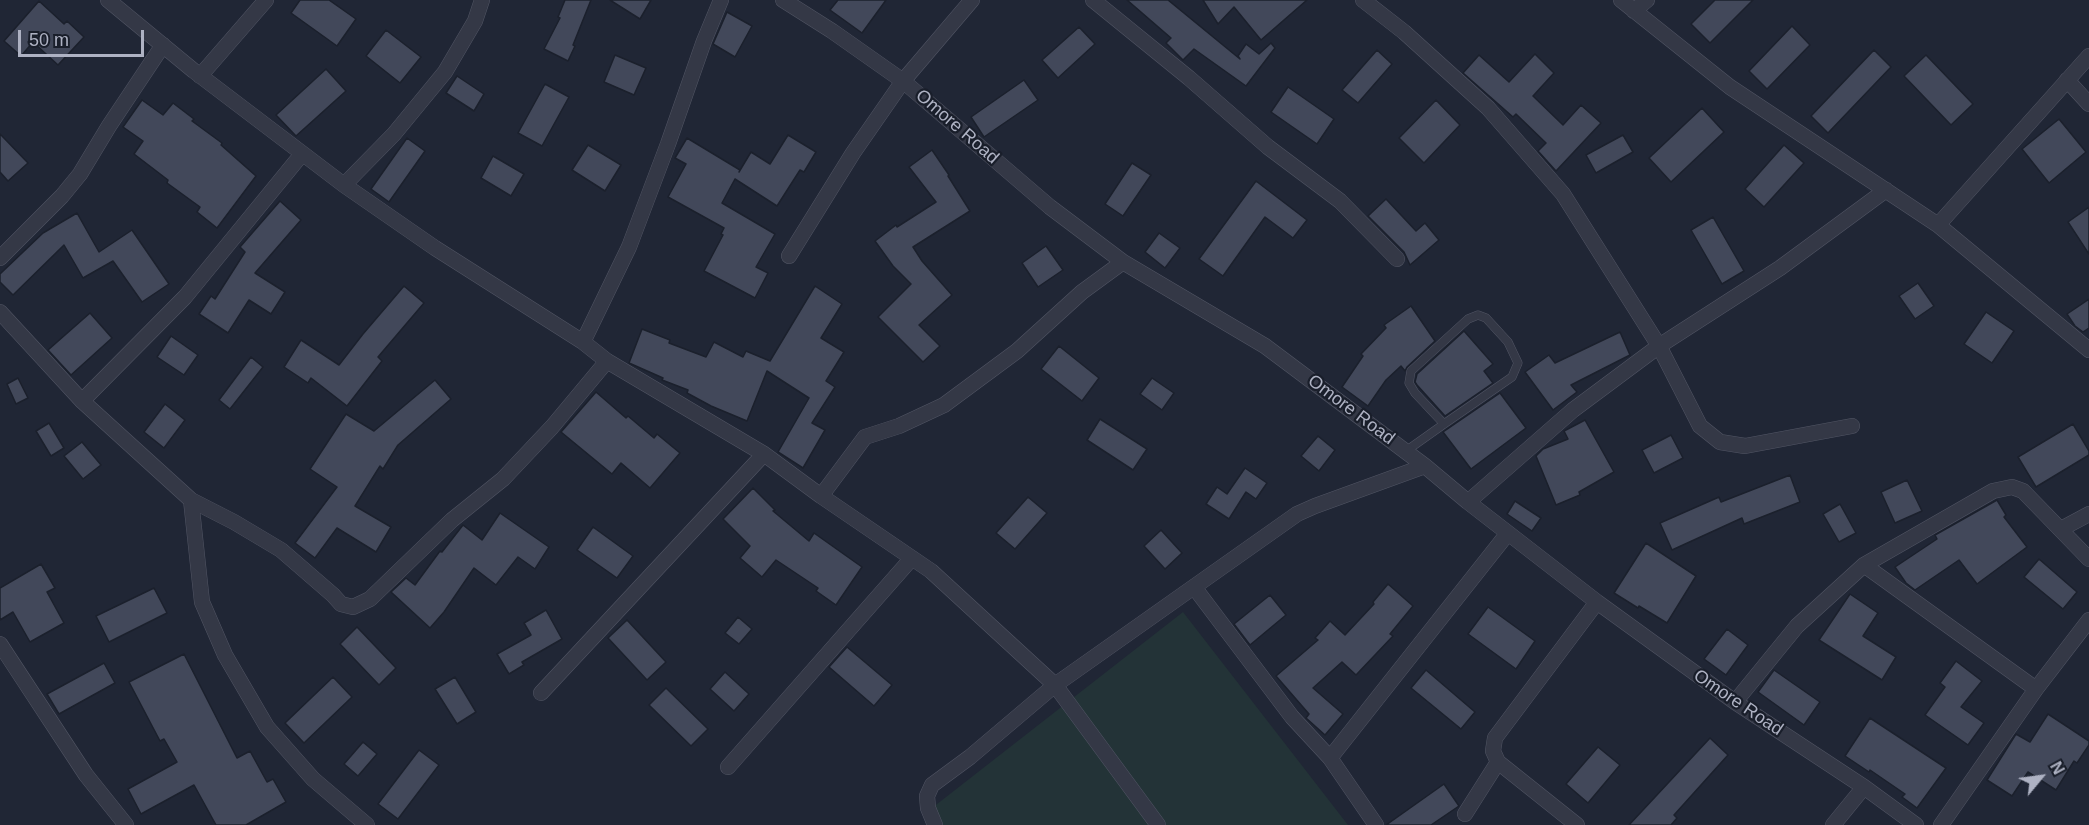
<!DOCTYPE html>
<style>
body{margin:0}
#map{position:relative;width:2089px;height:825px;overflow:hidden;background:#202635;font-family:Arial,sans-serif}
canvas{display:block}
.north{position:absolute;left:2011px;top:747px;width:60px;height:60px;-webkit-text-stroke:4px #191e2a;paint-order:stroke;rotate:61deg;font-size:16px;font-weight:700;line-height:24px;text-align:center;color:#aeb2c3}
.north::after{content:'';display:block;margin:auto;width:21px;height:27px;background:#aeb2c3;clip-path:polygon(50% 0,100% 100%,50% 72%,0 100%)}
.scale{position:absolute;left:18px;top:30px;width:126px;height:27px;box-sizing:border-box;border:3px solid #aeb2c3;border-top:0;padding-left:8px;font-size:18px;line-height:21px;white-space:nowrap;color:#aeb2c3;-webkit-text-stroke:4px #191e2a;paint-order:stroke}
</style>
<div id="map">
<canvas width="2089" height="825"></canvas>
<div class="north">N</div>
<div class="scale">50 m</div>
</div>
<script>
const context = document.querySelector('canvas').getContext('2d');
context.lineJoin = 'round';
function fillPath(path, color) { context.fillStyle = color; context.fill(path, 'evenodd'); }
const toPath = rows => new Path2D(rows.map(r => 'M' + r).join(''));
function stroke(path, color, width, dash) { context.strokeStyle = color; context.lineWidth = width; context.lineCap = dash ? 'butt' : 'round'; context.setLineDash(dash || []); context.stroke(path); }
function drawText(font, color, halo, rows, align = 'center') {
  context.font = font + ' Arial,sans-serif'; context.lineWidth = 4.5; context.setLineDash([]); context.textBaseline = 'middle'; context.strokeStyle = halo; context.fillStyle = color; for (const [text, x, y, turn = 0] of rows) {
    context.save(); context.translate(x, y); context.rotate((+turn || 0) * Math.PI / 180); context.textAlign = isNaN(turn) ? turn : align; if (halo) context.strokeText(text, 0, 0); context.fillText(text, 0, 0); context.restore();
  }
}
const green = toPath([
 [1183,612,1348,825,936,825,932,808]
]);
const building = toPath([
 [300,0,329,0,356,19,337,46,291,13,300,0],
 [565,0,591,0,573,45,575,46,568,61,544,49,560,18,558,17,565,0],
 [610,0,651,0,640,19,610,0],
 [838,0,886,0,862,33,830,10,838,0],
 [1127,0,1168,0,1240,59,1238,56,1246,44,1259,54,1271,43,1275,48,1246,86,1194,49,1183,60,1166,43,1171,38,1127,0],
 [1203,0,1307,0,1261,40,1234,7,1218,24,1203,0],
 [1715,0,1753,0,1710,43,1691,24,1715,0],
 [39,1,64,24,67,21,84,37,58,65,33,42,21,56,4,41,39,1],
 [727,12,752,26,735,57,713,44,727,12],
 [1792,26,1810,45,1767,89,1749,71,1792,26],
 [1079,27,1095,44,1058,78,1042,60,1079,27],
 [386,30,421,57,400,83,366,56,386,30],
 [1377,50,1392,64,1358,103,1342,90,1377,50],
 [1874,50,1891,67,1828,133,1811,116,1874,50],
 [1535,54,1554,73,1533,96,1563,125,1581,105,1601,123,1556,171,1538,151,1546,143,1516,114,1513,117,1463,73,1479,55,1509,82,1535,54],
 [615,55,646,68,634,95,604,82,615,55],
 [1926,55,1973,104,1951,125,1904,76,1926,55],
 [326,69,346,91,296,136,276,115,326,69],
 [457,76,484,94,474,111,446,93,457,76],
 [1024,80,1038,100,984,137,971,117,1024,80],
 [545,84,569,97,542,146,518,133,545,84],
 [1288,87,1334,119,1317,144,1271,112,1288,87],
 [142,100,163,115,173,103,194,119,192,121,222,143,221,145,256,176,217,228,197,212,200,207,167,183,168,180,134,154,143,141,123,127,142,100],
 [1436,100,1460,125,1424,163,1399,138,1436,100],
 [1702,108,1724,132,1671,182,1649,158,1702,108],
 [2059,119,2086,152,2049,183,2022,149,2059,119],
 [0,134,28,163,8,181,0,172,0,134],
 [788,135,816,152,804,172,800,170,777,206,735,179,722,203,775,234,756,267,768,273,755,298,704,271,723,235,721,234,724,228,668,197,686,164,675,158,687,138,740,170,739,172,751,152,770,164,788,135],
 [1623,135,1633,152,1596,173,1586,155,1623,135],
 [407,138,425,151,389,202,371,189,407,138],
 [588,145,621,165,605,191,572,170,588,145],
 [1784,145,1804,163,1764,207,1745,189,1784,145],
 [932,150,949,175,948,176,970,211,913,247,922,261,952,295,919,325,940,346,923,362,878,317,911,284,893,266,875,241,896,225,897,227,936,202,909,167,932,150],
 [493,156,524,174,511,196,481,178,493,156],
 [1132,163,1151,175,1123,216,1105,204,1132,163],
 [1256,181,1307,220,1293,238,1265,217,1223,276,1199,259,1256,181],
 [1386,199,1416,231,1425,223,1439,240,1410,265,1404,252,1368,216,1386,199],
 [280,201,301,220,255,273,285,292,271,314,249,300,228,333,199,314,211,296,215,299,245,252,240,247,280,201],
 [2089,207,2089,254,2068,222,2089,207],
 [77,213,99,252,132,230,169,284,142,302,113,261,83,278,64,245,13,295,0,282,0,274,43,233,77,213],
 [1713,217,1744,271,1722,284,1691,230,1713,217],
 [1159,233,1180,248,1165,268,1145,252,1159,233],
 [1046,246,1063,270,1038,287,1022,263,1046,246],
 [1918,283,1934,306,1915,319,1899,296,1918,283],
 [404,286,424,303,378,357,382,361,347,406,311,378,308,383,284,367,301,340,339,365,363,334,404,286],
 [815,286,842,304,821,338,844,352,826,381,835,387,812,423,825,430,803,468,778,452,809,398,767,371,747,421,711,406,687,393,688,390,662,380,663,378,629,363,642,329,670,340,669,343,706,357,714,342,743,357,746,351,770,361,815,286],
 [2089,299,2089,328,2083,332,2075,326,2067,314,2089,299],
 [1411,306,1435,341,1407,367,1405,371,1401,366,1386,380,1368,406,1342,387,1363,356,1361,354,1386,328,1384,325,1411,306],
 [1986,312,2014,331,1992,363,1964,344,1986,312],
 [90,313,112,338,71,375,48,350,90,313],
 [1464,331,1493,364,1484,371,1493,383,1445,416,1417,385,1415,382,1417,374,1464,331],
 [1620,332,1630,355,1571,385,1577,392,1553,410,1525,372,1549,355,1555,363,1620,332],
 [171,336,198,355,184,375,157,357,171,336],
 [1059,346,1099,378,1082,401,1041,369,1059,346],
 [251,357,263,367,230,409,219,400,251,357],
 [18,378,28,398,16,404,7,384,18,378],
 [1152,378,1174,393,1162,410,1140,394,1152,378],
 [435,380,451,399,398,445,383,469,380,466,355,506,391,527,376,552,337,528,315,558,295,543,337,487,310,469,346,414,374,431,435,380],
 [596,392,626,418,628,416,654,438,657,434,680,453,650,488,621,463,612,474,561,432,596,392],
 [1500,393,1526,428,1471,469,1443,432,1500,393],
 [165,404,185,420,164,448,144,432,165,404],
 [1100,419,1147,449,1133,470,1087,440,1100,419],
 [1585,420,1614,472,1579,492,1580,495,1556,505,1536,456,1543,449,1568,439,1564,431,1585,420],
 [49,423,64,448,51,456,36,431,49,423],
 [2073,424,2089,451,2089,455,2036,487,2018,457,2073,424],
 [1671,435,1683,458,1654,473,1642,450,1671,435],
 [1318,436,1335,450,1319,471,1301,456,1318,436],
 [82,442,101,465,83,479,64,456,82,442],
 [1245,468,1267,483,1256,499,1246,492,1229,519,1206,504,1217,487,1227,494,1245,468],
 [1790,475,1800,502,1744,524,1742,518,1672,550,1660,523,1719,497,1721,502,1790,475],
 [1907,480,1922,511,1895,523,1881,492,1907,480],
 [753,488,775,510,773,511,809,541,814,533,862,567,836,605,816,591,818,588,776,560,762,577,740,558,750,546,723,519,753,488],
 [1028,497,1047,513,1015,549,996,533,1028,497],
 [1997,500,2006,515,2004,517,2027,547,1977,584,1959,560,1915,590,1906,583,1895,567,1937,539,1935,535,1997,500],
 [1515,501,1541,518,1532,531,1507,514,1515,501],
 [1840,504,1856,533,1839,542,1823,514,1840,504],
 [500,513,549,547,535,569,518,557,496,585,474,568,444,612,430,628,391,592,406,578,415,585,440,551,442,552,463,525,482,540,500,513],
 [593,527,633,556,617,578,577,550,593,527],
 [1161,530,1182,553,1165,569,1144,546,1161,530],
 [1646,543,1696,576,1667,623,1639,606,1638,608,1614,593,1646,543],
 [2039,559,2077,592,2063,609,2024,577,2039,559],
 [41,564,55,588,47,592,64,623,30,642,13,612,0,620,0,588,41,564],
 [1388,584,1413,606,1390,634,1393,636,1356,675,1342,662,1313,688,1343,714,1325,735,1306,718,1309,714,1276,676,1318,640,1315,638,1330,621,1345,635,1374,604,1373,602,1388,584],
 [154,588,167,613,109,642,96,616,154,588],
 [1850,594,1878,613,1863,636,1896,657,1882,680,1819,640,1850,594],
 [1270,595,1286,615,1250,645,1234,624,1270,595],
 [1488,607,1535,641,1516,669,1468,634,1488,607],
 [546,610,562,639,522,662,524,665,509,674,497,654,531,635,524,623,546,610],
 [738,617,752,629,739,644,725,633,738,617],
 [627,620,666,662,647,680,608,638,627,620],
 [357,627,396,668,379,685,340,644,357,627],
 [1727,629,1748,645,1726,675,1704,659,1727,629],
 [847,647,892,685,874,706,829,667,847,647],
 [184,654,237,758,250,751,267,782,273,779,286,802,246,825,216,825,194,785,141,814,128,789,177,762,164,739,160,741,129,682,184,654],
 [1956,661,1982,681,1961,707,1984,723,1968,745,1925,715,1945,687,1940,683,1956,661],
 [104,663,115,683,59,714,47,694,104,663],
 [1426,670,1475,712,1461,729,1411,688,1426,670],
 [1774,670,1820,702,1804,725,1758,692,1774,670],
 [725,672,749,694,734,711,710,689,725,672],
 [333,677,352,697,304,743,285,723,333,677],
 [455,677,476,712,457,724,435,689,455,677],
 [666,688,708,729,691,746,649,705,666,688],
 [2048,714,2089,741,2089,745,2077,763,2074,761,2056,790,2028,772,2012,796,1987,780,2016,734,2030,742,2048,714],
 [1870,718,1946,768,1917,808,1902,797,1905,794,1870,770,1869,772,1845,756,1870,718],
 [1710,738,1728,755,1674,815,1677,818,1671,825,1629,825,1710,738],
 [363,742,377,754,358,776,344,764,363,742],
 [1598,747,1620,765,1588,803,1566,784,1598,747],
 [419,750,439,765,398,819,378,804,419,750],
 [1444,784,1459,806,1431,825,1386,825,1444,784]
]);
const service = toPath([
 [1406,451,1444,424,1512,377,1518,363,1508,342,1486,318,1478,315,1468,319,1411,371,1409,383,1415,393,1444,424]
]);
const minor = toPath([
 [108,0,194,71,344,185,435,248,583,342,607,361,764,454,821,496,931,571,1055,685,1158,825],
 [783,0,832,31,903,81,1050,207,1123,262,1265,346,1425,466,1468,502,1597,602,1735,702,1864,787,1916,825],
 [1093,0,1189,78,1268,147,1340,201,1397,259],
 [1363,0,1404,32,1488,108,1563,194,1659,346,1700,426,1720,442,1745,446,1852,426],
 [1621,0,1730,87,1938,225,2089,350],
 [1634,11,1647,0],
 [200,76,266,0],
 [2067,80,2089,104],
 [344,185,394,134,445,72,475,21,482,0],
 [1938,225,2089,56],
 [789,256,853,153,903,81,972,0],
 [0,258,62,196,80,174,109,126,163,45],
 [0,312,82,401,191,500,202,602,225,655,267,727,313,779,367,825],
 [583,342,629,247,668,144,704,41,721,0],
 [82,401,185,297,302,154],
 [821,496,865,437,899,426,944,405,1017,351,1082,292,1123,262],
 [191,500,234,522,281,550,333,595,341,604,353,607,370,599,452,520,503,479,552,427,607,361],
 [1468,502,1573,410,1659,346,1780,268,1886,190],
 [2061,529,2089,514],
 [1864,565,2036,689],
 [1194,587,1292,717,1330,758,1376,825],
 [0,644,86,775,126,825],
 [541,693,764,454],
 [1735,702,1797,626,1864,565,1993,491,2012,487,2023,491,2089,559],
 [1330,758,1508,533],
 [728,767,912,558],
 [1465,814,1498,762],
 [935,825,928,808,927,796,932,785,970,757,1055,685,1297,514,1315,506,1425,466],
 [1577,825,1498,762,1493,751,1495,738,1597,602],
 [1833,825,1864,787],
 [1941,825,2036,689,2089,620]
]);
const streetNames = [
 ["Omore Road",957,127,41],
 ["Omore Road",1351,410,37],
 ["Omore Road",1738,703,34]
];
fillPath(green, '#233337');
fillPath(building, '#42485a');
stroke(building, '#1b202c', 1.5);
stroke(service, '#515564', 9);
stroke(minor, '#515564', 16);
stroke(service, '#343846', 8);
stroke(minor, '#343846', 15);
drawText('18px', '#aeb2c3', '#191e2a', streetNames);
</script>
